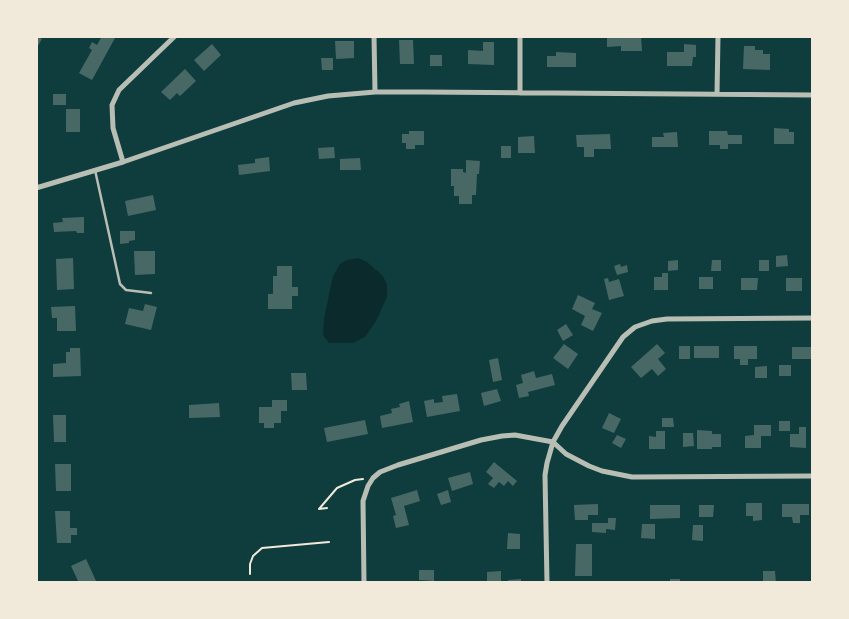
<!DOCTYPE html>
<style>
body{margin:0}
#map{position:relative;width:849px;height:619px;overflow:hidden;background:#0f3d3e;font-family:"PT Serif",serif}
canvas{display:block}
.frame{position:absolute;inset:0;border:38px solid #f1e9da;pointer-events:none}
</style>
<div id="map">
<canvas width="849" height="619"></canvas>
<div class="frame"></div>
</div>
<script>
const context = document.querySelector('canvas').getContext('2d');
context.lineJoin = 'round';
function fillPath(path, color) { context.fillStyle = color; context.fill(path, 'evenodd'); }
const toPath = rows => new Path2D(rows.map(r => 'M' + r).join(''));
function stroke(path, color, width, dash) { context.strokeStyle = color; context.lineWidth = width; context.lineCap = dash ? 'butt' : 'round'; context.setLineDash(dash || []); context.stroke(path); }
const water = toPath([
 [358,258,367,262,383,276,387,285,387,297,376,321,365,337,353,343,329,343,323,335,324,319,333,276,340,264,347,260]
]);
const building = toPath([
 [36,36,42,39,36,49],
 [102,36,115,38,92,80,79,73,92,50,89,48,92,42,97,45],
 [607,36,641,36,642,51,621,51,621,46,607,47],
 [399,40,413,40,414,64,400,64],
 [335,41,354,41,354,58,336,59],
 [483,42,494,42,494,65,468,64,468,50,483,51],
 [212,44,221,55,204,71,194,60],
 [684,44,696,45,696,57,693,57,692,66,667,66,667,52,684,52],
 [744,46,755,46,755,50,763,50,763,54,770,54,770,70,743,69],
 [556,52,576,53,576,67,547,67,547,56,556,56],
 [430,55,442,55,442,66,430,66],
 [321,58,333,58,333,70,322,70],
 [185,69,196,81,180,96,177,93,170,100,161,92],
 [53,94,66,94,66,105,53,105],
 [66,109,80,109,80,132,66,132],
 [774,128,789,129,789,132,794,132,794,144,774,144],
 [409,131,424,131,424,145,415,145,415,149,406,149,406,143,402,143,402,134,409,134],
 [709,131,727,131,728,135,742,135,742,144,728,144,728,149,720,149,720,145,709,145],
 [677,132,678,147,652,147,652,137,664,137,663,133],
 [610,134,611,149,594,149,594,157,584,157,584,147,577,147,576,135],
 [534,136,535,153,518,153,518,137],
 [501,146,511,146,511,158,501,158],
 [334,147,335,158,319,159,318,148],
 [269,157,270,171,239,175,238,165,255,163,255,159],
 [360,158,361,170,340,170,340,159],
 [466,160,480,161,479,174,477,174,476,195,472,195,472,204,459,204,459,196,454,196,454,186,451,186,451,169,463,169,463,172,466,173],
 [153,195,156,210,128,216,125,201],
 [84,217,84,233,77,233,76,231,54,232,53,223,63,222,62,218],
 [120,231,135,231,135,240,129,241,129,243,120,244],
 [134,251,155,251,155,274,135,275],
 [787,255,788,266,776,267,776,256],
 [73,258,74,289,57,290,56,259],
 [678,260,678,270,668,271,668,261],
 [712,260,721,260,721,271,711,271],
 [759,260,769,260,769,271,759,271],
 [620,264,621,267,627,265,628,272,617,275,614,266],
 [277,266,292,266,292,287,298,287,298,296,292,296,292,309,268,309,268,294,273,294,273,276,277,276],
 [662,273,668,273,668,290,654,290,654,277,662,277],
 [699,277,713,277,713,289,699,289],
 [608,278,609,282,619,279,624,296,609,300,604,279],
 [741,278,758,278,757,290,741,290],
 [786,278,802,278,802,291,786,291],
 [578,295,595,303,592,309,602,313,593,331,581,325,585,316,572,309],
 [145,304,157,307,151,330,125,324,129,308,143,311],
 [75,306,76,331,57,331,57,318,52,318,51,307],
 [566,324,573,335,563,341,557,330],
 [564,344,578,354,568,369,553,358],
 [657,344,665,353,658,359,666,369,658,376,652,369,641,378,631,367],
 [679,346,690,346,690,359,679,359],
 [694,346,719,346,719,358,694,358],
 [734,346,757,346,757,359,748,359,748,365,740,365,740,359,734,359],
 [792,347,813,347,813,359,792,359],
 [70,348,80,348,81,376,53,377,53,364,66,363,66,352,70,352],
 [498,358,502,380,493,382,489,360],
 [779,365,791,365,791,376,779,376],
 [767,366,767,378,755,378,755,367],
 [534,371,536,378,552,374,555,385,528,392,529,396,519,398,516,385,523,383,521,375],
 [291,373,306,373,307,390,292,390],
 [497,389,501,401,484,406,481,393],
 [457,394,460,411,427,417,424,401,434,399,434,403,443,402,442,396],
 [272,400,287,400,287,411,281,411,281,423,274,423,274,428,264,428,264,423,259,423,259,407,272,407],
 [409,401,413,422,382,428,380,416,392,413,391,409,400,407,399,404],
 [219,403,220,417,189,418,189,405],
 [609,413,621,419,614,433,602,428],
 [53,415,66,415,66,442,54,442],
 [662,418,673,418,674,427,662,427],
 [365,420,368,434,327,442,324,428],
 [779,421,790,421,790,431,779,431],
 [754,425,771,425,771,436,761,436,761,448,745,448,745,436,754,435],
 [799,427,806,427,806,448,790,447,790,434,799,434],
 [697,430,712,431,712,434,721,434,721,447,712,447,712,449,697,449],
 [656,431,665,431,665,449,649,449,649,436,656,437],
 [683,433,693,433,694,446,683,447],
 [617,435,626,439,621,448,612,443],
 [494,462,517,481,513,486,508,481,504,486,499,482,494,488,488,484,493,478,486,472],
 [55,464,71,464,71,491,56,491],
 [470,472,473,484,452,491,448,478],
 [417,490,420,501,404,506,409,525,396,528,393,516,396,515,391,498],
 [448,490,451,502,441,505,437,494],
 [746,503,762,503,762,520,753,521,753,516,746,516],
 [598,504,598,515,588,515,588,520,575,520,574,505],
 [782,504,809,504,809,515,800,515,800,523,793,523,792,517,782,517],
 [650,505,680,505,680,518,650,519],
 [699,505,714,505,713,517,699,517],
 [55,511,70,511,70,528,77,528,77,535,71,535,71,543,57,543],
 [608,518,616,518,615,530,606,529,606,533,592,532,592,523,608,523],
 [642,524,655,524,655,539,641,538],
 [693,525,703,525,703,541,692,540],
 [508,533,520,534,520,549,507,549],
 [576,544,592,544,592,576,575,576],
 [86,559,97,583,79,583,71,566],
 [419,570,434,570,434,581,419,580],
 [501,571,501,583,487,583,487,572],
 [763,571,775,571,776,583,763,583],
 [521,579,521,583,508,583,508,580],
 [670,579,680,579,680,583,670,583]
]);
const path = toPath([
 [327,508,319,509,337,488,355,480,363,479],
 [250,574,250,564,253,556,262,548,329,542]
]);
const service = toPath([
 [95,170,120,284,126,290,151,293]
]);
const minor = toPath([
 [374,36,375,92],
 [520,36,520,93],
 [717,94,718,36],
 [123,162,113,128,112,105,119,90,175,36],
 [36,188,123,162,294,103,328,96,375,92,423,92,813,95],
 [364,583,363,501,368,486,373,478,380,472,398,465,481,440,502,436,515,435,553,442,566,454,589,466,602,471,632,477,813,476],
 [547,583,545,475,547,463,553,442,562,426,623,337,635,327,652,321,667,319,813,318]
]);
fillPath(water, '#0a2a2b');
fillPath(building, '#486865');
stroke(path, '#f1e9da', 2);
stroke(service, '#b8beb3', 2.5);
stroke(minor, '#b8beb3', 5);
</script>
